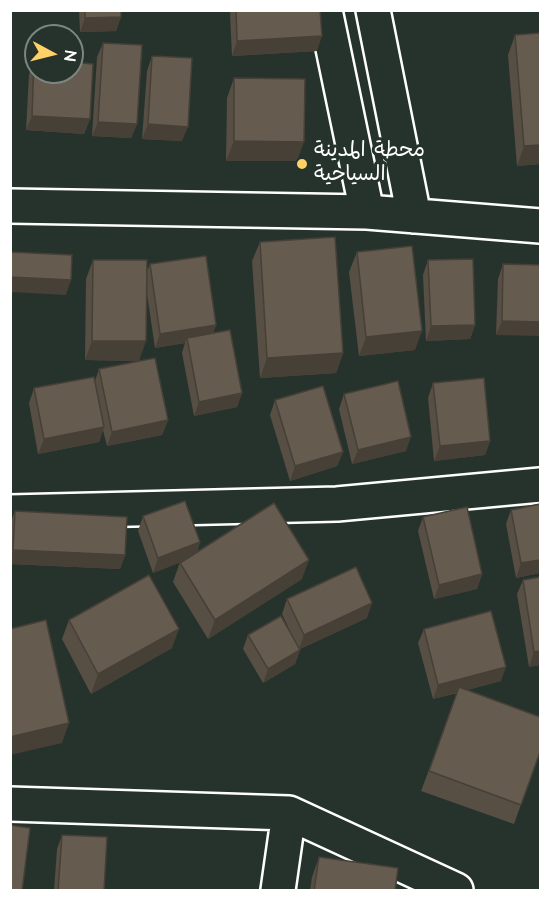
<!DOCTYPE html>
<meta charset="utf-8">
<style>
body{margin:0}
#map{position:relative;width:551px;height:901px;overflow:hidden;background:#26332d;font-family:"Architects Daughter",sans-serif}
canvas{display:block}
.frame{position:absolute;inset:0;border:12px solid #fff;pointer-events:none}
.north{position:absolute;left:24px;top:24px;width:60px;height:60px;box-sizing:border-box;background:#26332d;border:2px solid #7d8581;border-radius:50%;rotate:97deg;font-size:16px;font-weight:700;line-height:24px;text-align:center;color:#fff}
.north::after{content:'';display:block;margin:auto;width:21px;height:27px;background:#ffd166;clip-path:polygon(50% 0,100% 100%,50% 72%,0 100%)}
</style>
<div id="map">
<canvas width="551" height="901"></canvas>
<div class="frame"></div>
<div class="north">N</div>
</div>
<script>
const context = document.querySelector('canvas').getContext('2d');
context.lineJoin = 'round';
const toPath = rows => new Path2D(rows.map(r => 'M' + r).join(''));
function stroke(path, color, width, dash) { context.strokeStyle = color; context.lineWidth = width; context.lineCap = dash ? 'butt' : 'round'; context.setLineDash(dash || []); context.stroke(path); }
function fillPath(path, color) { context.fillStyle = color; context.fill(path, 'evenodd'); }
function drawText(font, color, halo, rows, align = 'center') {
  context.font = font + ' "Architects Daughter","Playpen Sans Arabic",sans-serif'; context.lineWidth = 6; context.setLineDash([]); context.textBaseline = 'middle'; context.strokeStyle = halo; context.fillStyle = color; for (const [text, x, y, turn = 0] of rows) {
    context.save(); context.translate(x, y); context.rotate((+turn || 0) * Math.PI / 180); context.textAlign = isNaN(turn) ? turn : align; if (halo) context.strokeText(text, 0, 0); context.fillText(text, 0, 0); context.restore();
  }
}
const street = toPath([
 [10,512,337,504,540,485],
 [10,804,289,813,456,890],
 [278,890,289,813]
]);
const secondary = toPath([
 [325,10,367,212],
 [373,10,414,216],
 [10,206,367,212,540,226]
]);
const wall = toPath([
 [79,10,121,10,121,17,116,31,80,32],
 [231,10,320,10,317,51,232,56,230,14],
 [515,35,540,164,517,166,508,55],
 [103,43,137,124,131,138,92,136,97,57],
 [152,56,182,141,142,139,147,71],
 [34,60,90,119,84,134,26,130,29,75],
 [234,78,297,161,226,161,227,98],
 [260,242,343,353,336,373,260,378,252,261],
 [357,252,415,350,359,356,349,272],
 [93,260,147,271,150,264,216,325,213,333,242,393,237,407,194,416,182,353,185,343,155,348,147,294,139,361,85,360,86,279],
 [428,260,475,325,470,339,426,341,423,275],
 [503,264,540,265,496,335,498,279],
 [99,369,168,420,162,435,107,446,103,430,99,442,38,454,29,403,34,388,95,381],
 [433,383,490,441,485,455,434,461,428,398],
 [344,394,406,451,352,464,339,409],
 [275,400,343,452,337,466,290,481,270,415],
 [511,510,540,573,516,578,506,524],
 [15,511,125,555,120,569,10,564,10,524],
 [143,516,200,542,197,552,302,579,208,639,173,582,180,562,153,573,138,531],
 [423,517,482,574,477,589,434,599,418,531],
 [523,580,540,665,529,667,517,594],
 [287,599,367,618,300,649,300,650,295,664,263,683,243,649,248,635,294,640,282,614],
 [69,620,172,648,91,694,62,639],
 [424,629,501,681,467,690,540,752,514,824,421,791,458,693,433,699,418,643],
 [62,835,104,891,54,891,57,849],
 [319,857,395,891,310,891,312,877]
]);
const shadedWall = toPath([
 [121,17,116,31,80,32,85,18],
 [322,36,317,51,232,56,237,41],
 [32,116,90,119,84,134,26,130],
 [98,122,137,124,131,138,92,136],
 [148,124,188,127,182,141,142,139],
 [234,141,304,142,297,161,226,161],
 [540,145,540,164,517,166,524,146],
 [10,277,71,280,66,295,10,292],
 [502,321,540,322,540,336,496,335],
 [216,325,211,339,187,338,185,343,155,348,160,334],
 [475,325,470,339,426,341,431,326],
 [422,331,415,350,359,356,366,337],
 [92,341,146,341,139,361,85,360],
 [343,353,336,373,260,378,267,358],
 [242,393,237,407,194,416,199,402],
 [168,420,162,435,107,446,112,432],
 [104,427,99,442,38,454,44,439],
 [411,437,406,451,352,464,358,450],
 [490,441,485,455,434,461,440,446],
 [343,452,337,466,290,481,295,466],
 [200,542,195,557,153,573,158,558],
 [13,550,125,555,120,569,10,564,10,556],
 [309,560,302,579,208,639,215,620],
 [540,560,540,573,516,578,521,563],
 [482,574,477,589,434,599,439,585],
 [372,603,367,618,299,649,304,635],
 [179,629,172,648,91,694,98,674],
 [300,650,295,664,263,683,268,669],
 [540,651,540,665,529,667,534,652],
 [506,667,501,681,433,699,438,685],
 [69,723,62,743,10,755,10,737]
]);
const building = toPath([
 [85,10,121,10,121,17,85,18,85,10],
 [236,10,320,10,322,36,237,41,236,10],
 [540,33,540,145,524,146,515,35,540,33],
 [103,43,142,45,137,124,98,122,103,43],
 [152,56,192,58,188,127,148,124,152,56],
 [34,60,36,60,36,72,72,72,72,62,93,64,90,119,32,116,34,60],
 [234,78,305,79,304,142,234,141,234,78],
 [335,237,343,353,267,358,260,242,335,237],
 [412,246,422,331,366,337,357,252,412,246],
 [10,252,72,255,71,280,10,277,10,252],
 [206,256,216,325,160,334,150,264,206,256],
 [473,259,475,325,431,326,428,260,473,259],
 [93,260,147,260,146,341,92,341,93,260],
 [503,264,540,265,540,322,502,321,503,264],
 [230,330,242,393,199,402,187,338,230,330],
 [155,358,168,420,112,432,99,369,155,358],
 [94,377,104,427,44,439,34,388,94,377],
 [484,378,490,441,440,446,433,383,484,378],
 [398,381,411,437,358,450,344,394,398,381],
 [323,386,343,452,295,466,275,400,323,386],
 [185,501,200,542,158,558,143,516,185,501],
 [274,503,309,560,215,620,180,563,274,503],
 [540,504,540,560,521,563,511,510,540,504],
 [467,507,482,574,439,585,423,517,467,507],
 [15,511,127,517,125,555,13,550,15,511],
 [356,567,372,603,304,635,287,599,356,567],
 [149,575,179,629,98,674,69,620,149,575],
 [540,577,540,651,534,652,523,580,540,577],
 [491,611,506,667,438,685,424,629,491,611],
 [281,616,300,650,268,669,248,635,281,616],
 [46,620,69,723,10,737,10,629,46,620],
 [459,687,540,717,540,752,521,805,429,771,459,687],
 [10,825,30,828,22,891,10,891,10,825],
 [62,835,107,837,104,891,58,891,62,835],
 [319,857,398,868,395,891,314,891,319,857]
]);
const markers = [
 [302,164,6,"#ffd166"]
];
const poiNames = [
 ["محطة المدينة",314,152],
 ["السياحية",314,176]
];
stroke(street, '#fff', 38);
stroke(secondary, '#fff', 38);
stroke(street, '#26332d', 33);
stroke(secondary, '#26332d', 33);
fillPath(wall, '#574e44');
fillPath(shadedWall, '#474037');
fillPath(building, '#655b4f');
stroke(building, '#474037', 1.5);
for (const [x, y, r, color] of markers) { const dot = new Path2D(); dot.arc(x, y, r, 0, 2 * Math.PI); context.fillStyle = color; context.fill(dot); stroke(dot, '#26332d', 2); }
drawText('21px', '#fff', '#26332d', poiNames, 'left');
</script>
